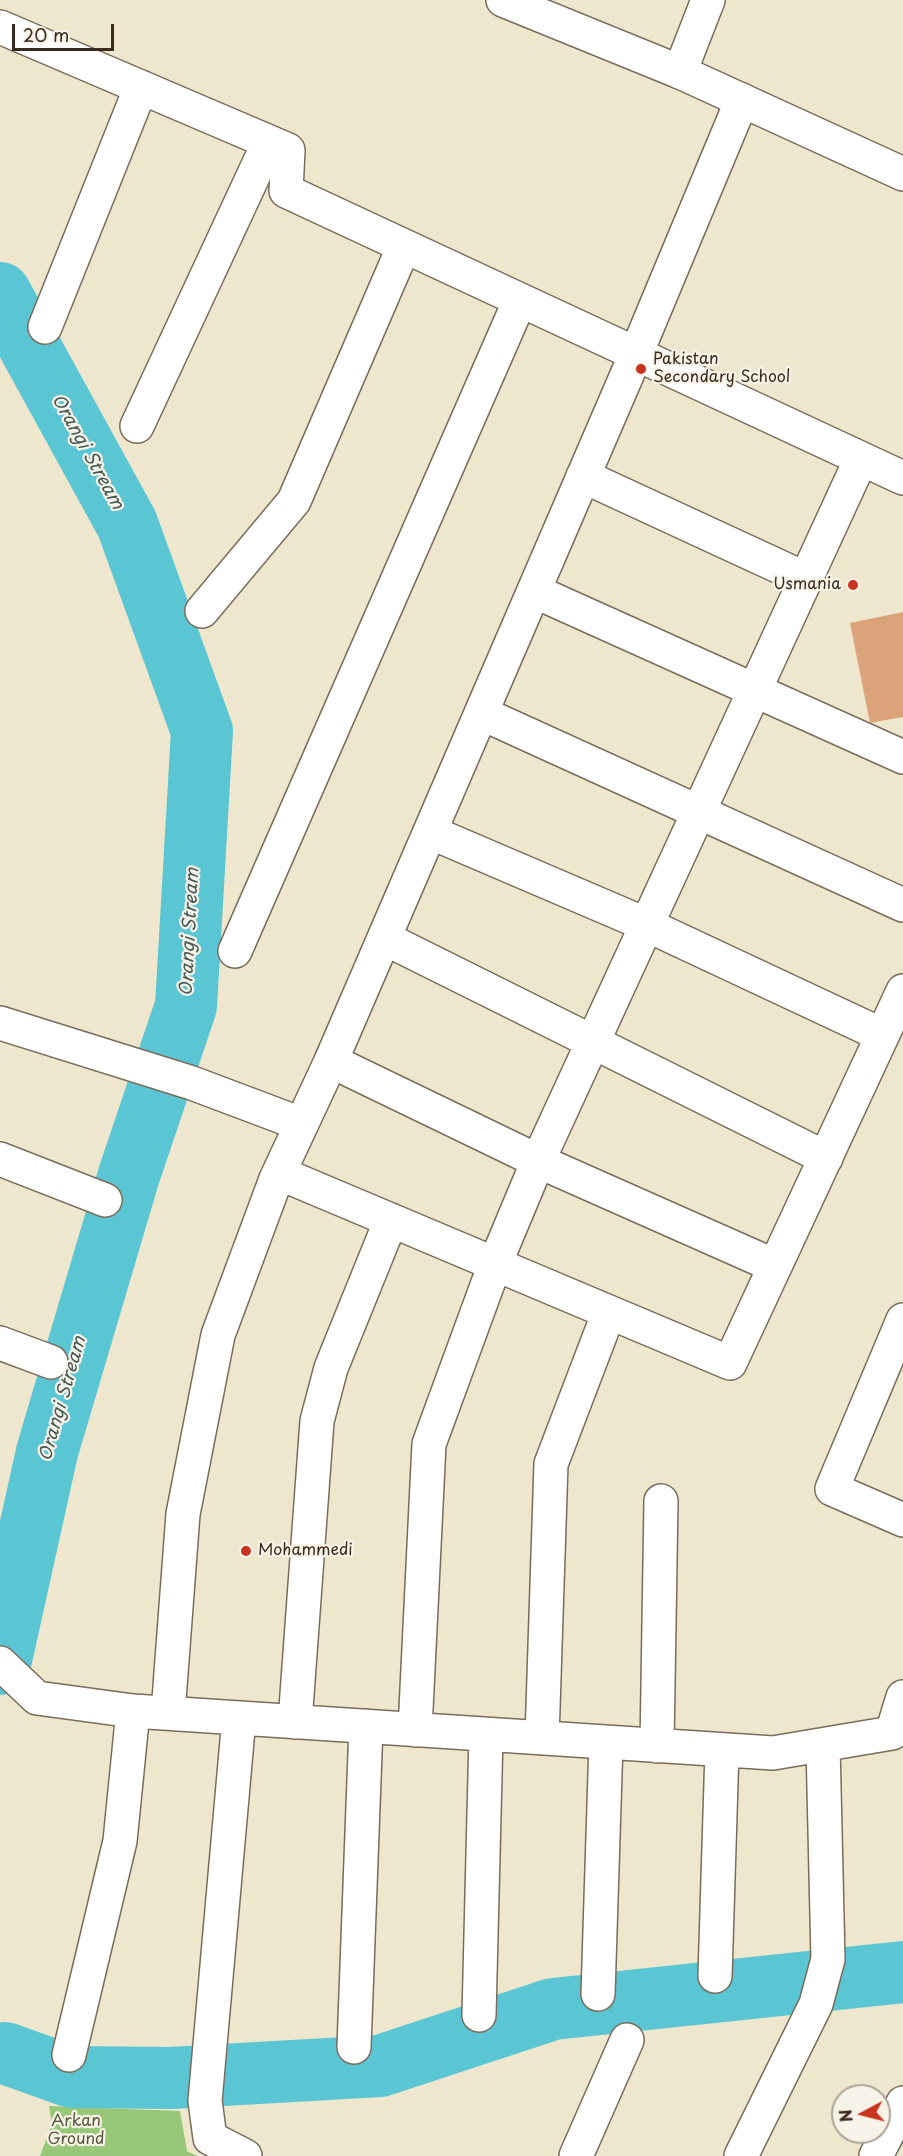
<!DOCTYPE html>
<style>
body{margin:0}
#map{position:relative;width:903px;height:2156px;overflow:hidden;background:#eee7cd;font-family:"Playpen Sans",sans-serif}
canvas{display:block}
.north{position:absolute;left:831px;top:2084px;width:60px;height:60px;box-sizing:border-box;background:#f7f3e8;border:2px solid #aca397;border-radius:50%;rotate:263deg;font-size:16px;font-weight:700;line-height:24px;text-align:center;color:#3b2a1e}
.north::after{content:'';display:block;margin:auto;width:21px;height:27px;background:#c8321e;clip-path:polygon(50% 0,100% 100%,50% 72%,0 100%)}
.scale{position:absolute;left:12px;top:24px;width:102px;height:27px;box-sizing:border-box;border:3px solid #3b2a1e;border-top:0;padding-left:8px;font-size:18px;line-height:21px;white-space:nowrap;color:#3b2a1e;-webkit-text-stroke:4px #f7f3e8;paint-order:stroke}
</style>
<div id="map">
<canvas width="903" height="2156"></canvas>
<div class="north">N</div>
<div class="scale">20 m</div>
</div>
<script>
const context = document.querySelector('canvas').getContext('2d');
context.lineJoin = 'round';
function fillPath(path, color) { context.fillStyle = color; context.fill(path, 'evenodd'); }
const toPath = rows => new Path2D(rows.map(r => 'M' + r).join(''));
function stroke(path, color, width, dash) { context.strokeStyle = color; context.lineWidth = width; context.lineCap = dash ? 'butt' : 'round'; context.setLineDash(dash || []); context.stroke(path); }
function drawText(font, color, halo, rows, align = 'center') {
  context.font = font + ' "Playpen Sans",sans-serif'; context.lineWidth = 4.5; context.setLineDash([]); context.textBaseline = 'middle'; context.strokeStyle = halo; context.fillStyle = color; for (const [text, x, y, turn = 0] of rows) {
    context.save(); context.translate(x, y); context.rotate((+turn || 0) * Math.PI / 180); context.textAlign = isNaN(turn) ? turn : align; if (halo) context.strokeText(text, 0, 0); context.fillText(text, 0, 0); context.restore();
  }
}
const green = toPath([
 [49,2106,180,2111,187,2151,197,2156,40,2156,52,2124]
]);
const river = toPath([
 [0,293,127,524,202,731,186,1006,129,1175,47,1452,0,1664],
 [5,2053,72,2077,171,2078,380,2066,553,2009,903,1972]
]);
const building = toPath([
 [903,612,903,717,870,723,850,623]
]);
const minor = toPath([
 [0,27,288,150,286,191,903,478],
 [680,72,708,0],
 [45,327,141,87],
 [137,426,269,142],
 [583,476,806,579],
 [534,591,903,757],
 [202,611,294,501,404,246],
 [481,713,903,905],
 [430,832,645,924,882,1035],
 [384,938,826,1158],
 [235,951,520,300],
 [0,1023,192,1083,301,1124],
 [331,1061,538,1161,775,1266],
 [0,1159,105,1200],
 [279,1173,730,1363,903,991],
 [903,1320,832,1489,903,1520],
 [0,1343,51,1362],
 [0,1663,37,1698,133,1711,773,1753,892,1733,903,1697],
 [168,1713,183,1514,218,1335,276,1179,331,1061,636,354,742,100],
 [239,1718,205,2101,210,2138,245,2156],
 [295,1722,317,1421,331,1368,391,1220],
 [415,1730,429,1444,495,1264,538,1161,861,459],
 [542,1738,551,1464,609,1312],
 [657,1746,661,1501],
 [715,1976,722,1750],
 [598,1994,606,1742],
 [479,2015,486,1735],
 [354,2047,366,1726],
 [69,2055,120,1841,133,1711],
 [576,2156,627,2040],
 [741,2156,816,2004,828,1959,823,1745],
 [876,2156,903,2103]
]);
const major = toPath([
 [503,0,680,72,903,174]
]);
const markers = [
 [641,369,6,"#c8321e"],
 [853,585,6,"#c8321e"],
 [246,1551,6,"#c8321e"]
];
const poiNames = [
 ["Pakistan",653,360],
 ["Secondary School",653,378],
 ["Usmania",841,585,"right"],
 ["Mohammedi",258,1551]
];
const parkNames = [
 ["Arkan",76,2122],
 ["Ground",76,2140]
];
const waterNames = [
 ["Orangi Stream",87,452,61],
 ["Orangi Stream",190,932,-87],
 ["Orangi Stream",63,1399,-74]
];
fillPath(green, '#96c878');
stroke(river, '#5ac6d4', 62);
fillPath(building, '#daa37a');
stroke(minor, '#7a6c5b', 36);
stroke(major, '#7a6c5b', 36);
stroke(minor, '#fff', 33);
stroke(major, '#fff', 33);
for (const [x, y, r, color] of markers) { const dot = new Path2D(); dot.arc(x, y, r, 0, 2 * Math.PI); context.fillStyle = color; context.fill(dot); stroke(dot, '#f7f3e8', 2); }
drawText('16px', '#3b2a1e', '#f7f3e8', poiNames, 'left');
drawText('16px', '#565939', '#f7f3e8', parkNames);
drawText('italic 18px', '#445955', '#f7f3e8', waterNames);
</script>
